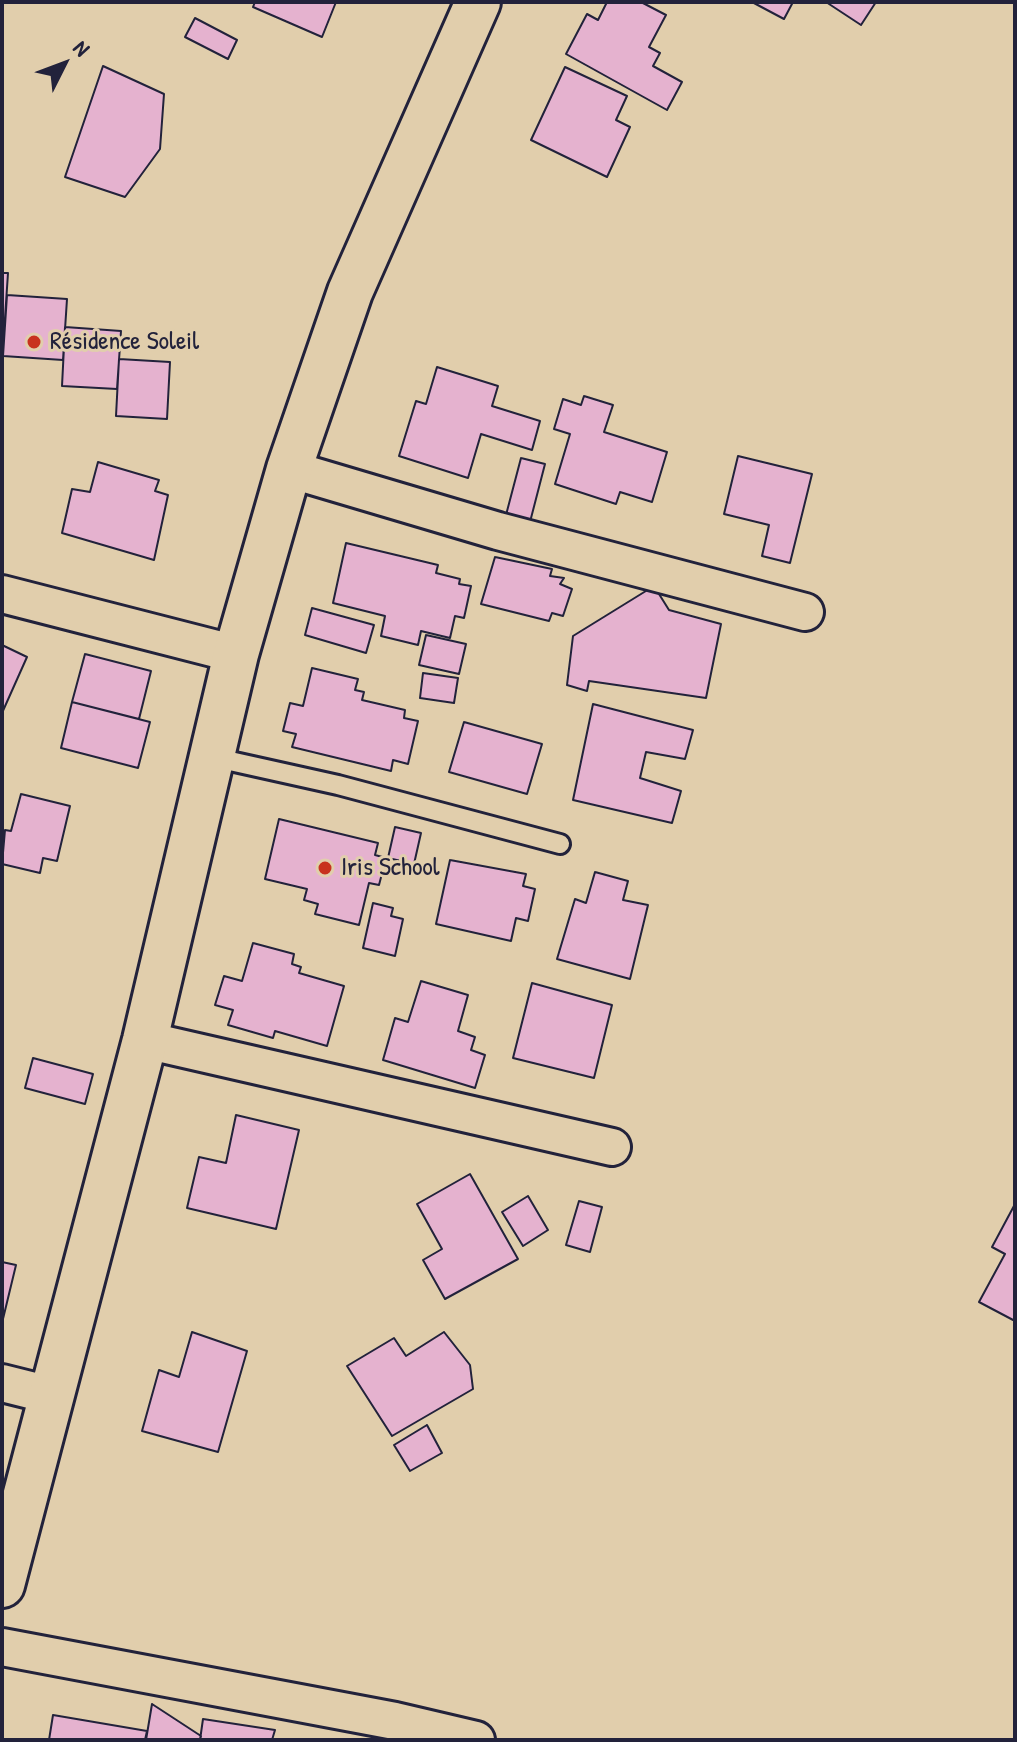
<!DOCTYPE html>
<meta charset="utf-8">
<style>
body{margin:0}
#map{position:relative;width:1017px;height:1742px;overflow:hidden;background:#e1ceac;font-family:"Patrick Hand",sans-serif}
canvas{display:block}
.frame{position:absolute;inset:0;border:4px solid #22223b;pointer-events:none}
.north{position:absolute;left:24px;top:24px;width:80px;height:80px;-webkit-text-stroke:6px #e1ceac;paint-order:stroke;rotate:48deg;font-size:22px;font-weight:700;line-height:32px;text-align:center;color:#22223b}
.north::after{content:'';display:block;margin:auto;width:28px;height:36px;background:#22223b;clip-path:polygon(50% 0,100% 100%,50% 72%,0 100%)}
</style>
<div id="map">
<canvas width="1017" height="1742"></canvas>
<div class="frame"></div>
<div class="north">N</div>
</div>
<script>
const context = document.querySelector('canvas').getContext('2d');
context.lineJoin = 'round';
function fillPath(path, color) { context.fillStyle = color; context.fill(path, 'evenodd'); }
const toPath = rows => new Path2D(rows.map(r => 'M' + r).join(''));
function stroke(path, color, width, dash) { context.strokeStyle = color; context.lineWidth = width; context.lineCap = dash ? 'butt' : 'round'; context.setLineDash(dash || []); context.stroke(path); }
function drawText(font, color, halo, rows, align = 'center') {
  context.font = font + ' "Patrick Hand",sans-serif'; context.lineWidth = 6; context.setLineDash([]); context.textBaseline = 'middle'; context.strokeStyle = halo; context.fillStyle = color; for (const [text, x, y, turn = 0] of rows) {
    context.save(); context.translate(x, y); context.rotate((+turn || 0) * Math.PI / 180); context.textAlign = isNaN(turn) ? turn : align; if (halo) context.strokeText(text, 0, 0); context.fillText(text, 0, 0); context.restore();
  }
}
const building = toPath([
 [255,2,336,2,322,37,253,7,255,2],
 [607,2,641,2,666,15,649,47,660,53,653,66,682,82,667,110,566,54,587,14,598,20,607,2],
 [752,2,793,2,784,19,752,2],
 [826,2,876,2,861,25,826,2],
 [195,18,237,40,228,59,185,37,195,18],
 [103,66,164,94,160,149,125,197,65,177,103,66],
 [565,67,627,96,616,120,630,127,607,177,531,140,565,67],
 [2,273,8,273,4,333,2,333,2,273],
 [7,295,67,299,63,360,3,356,7,295],
 [65,327,121,331,117,389,62,386,65,327],
 [119,359,170,362,167,419,116,416,119,359],
 [437,367,498,386,492,406,540,421,532,450,481,434,468,478,399,456,416,401,426,404,437,367],
 [584,396,613,405,604,432,667,452,652,502,620,492,616,504,555,484,570,434,554,429,563,399,581,405,584,396],
 [738,456,812,474,790,563,762,556,769,525,724,514,738,456],
 [521,458,545,464,530,522,506,515,521,458],
 [98,462,159,480,155,491,168,495,154,560,62,533,72,489,90,492,98,462],
 [346,543,438,565,436,573,460,579,459,584,471,586,464,618,455,616,450,638,421,631,418,645,381,636,385,616,333,603,346,543],
 [495,557,552,569,550,576,564,578,560,584,572,589,563,616,552,613,549,621,481,604,495,557],
 [654,586,669,610,721,624,706,698,589,681,587,691,567,685,573,636,654,586],
 [312,608,374,625,366,653,305,635,312,608],
 [426,635,466,644,459,674,419,665,426,635],
 [2,645,27,657,2,713,2,645],
 [85,654,151,671,139,719,72,702,85,654],
 [312,668,358,679,355,690,364,692,362,700,405,710,404,718,418,721,408,764,393,760,391,771,292,747,296,734,283,731,290,703,303,706,312,668],
 [423,673,458,678,454,703,420,698,423,673],
 [72,702,150,722,138,768,61,748,72,702],
 [593,704,693,730,685,759,646,752,640,778,681,791,672,823,573,800,593,704],
 [464,722,542,744,527,794,449,772,464,722],
 [21,794,70,806,57,861,43,858,40,873,2,864,5,830,11,831,21,794],
 [279,819,378,843,375,855,386,858,379,885,369,883,359,925,315,914,318,904,304,900,307,889,265,879,279,819],
 [395,827,421,833,414,864,388,858,395,827],
 [450,860,526,874,523,886,535,889,528,921,516,918,511,941,436,924,450,860],
 [595,872,628,881,623,900,648,905,630,979,557,959,575,899,586,903,595,872],
 [373,903,393,908,391,916,403,919,395,956,363,948,373,903],
 [253,943,294,954,292,964,301,967,299,973,344,986,327,1046,275,1031,273,1038,228,1025,233,1010,215,1005,224,976,242,981,253,943],
 [421,981,468,995,458,1031,475,1037,471,1050,485,1055,475,1088,383,1060,395,1018,408,1022,421,981],
 [532,983,612,1005,594,1078,513,1058,532,983],
 [33,1058,93,1074,85,1104,25,1088,33,1058],
 [236,1115,299,1130,276,1229,187,1208,199,1157,226,1163,236,1115],
 [470,1174,518,1259,445,1299,423,1260,442,1249,417,1204,470,1174],
 [528,1196,548,1230,523,1246,502,1212,528,1196],
 [579,1201,602,1207,590,1252,566,1245,579,1201],
 [1015,1204,1015,1321,979,1302,1005,1254,992,1247,1015,1204],
 [2,1262,16,1265,2,1323,2,1262],
 [192,1332,247,1351,218,1452,142,1431,159,1370,179,1377,192,1332],
 [444,1332,470,1365,473,1389,392,1436,347,1366,394,1338,406,1356,444,1332],
 [427,1425,442,1453,410,1471,394,1445,427,1425],
 [152,1704,201,1736,200,1740,146,1740,152,1704],
 [53,1715,147,1731,145,1740,49,1740,53,1715],
 [203,1719,275,1730,272,1740,200,1740,203,1719]
]);
const lane = toPath([
 [212,757,338,785,560,844]
]);
const street = toPath([
 [289,469,498,531,805,612],
 [2,594,236,654],
 [145,1040,612,1147],
 [2,1383,54,1396],
 [2,1647,395,1721,476,1740]
]);
const secondary = toPath([
 [2,1585,145,1040,236,654,289,469,350,292,478,2]
]);
const markers = [
 [34,342,8,"#c8321e"],
 [325,868,8,"#c8321e"]
];
const poiNames = [
 ["Résidence Soleil",50,342],
 ["Iris School",341,868]
];
fillPath(building, '#e5b2cf');
stroke(building, '#22223b', 2);
stroke(lane, '#22223b', 24);
stroke(street, '#22223b', 42);
stroke(secondary, '#22223b', 50);
stroke(lane, '#e1ceac', 18);
stroke(street, '#e1ceac', 36);
stroke(secondary, '#e1ceac', 44);
for (const [x, y, r, color] of markers) { const dot = new Path2D(); dot.arc(x, y, r, 0, 2 * Math.PI); context.fillStyle = color; context.fill(dot); stroke(dot, '#e1ceac', 3); }
drawText('26px', '#22223b', '#e1ceac', poiNames, 'left');
</script>
